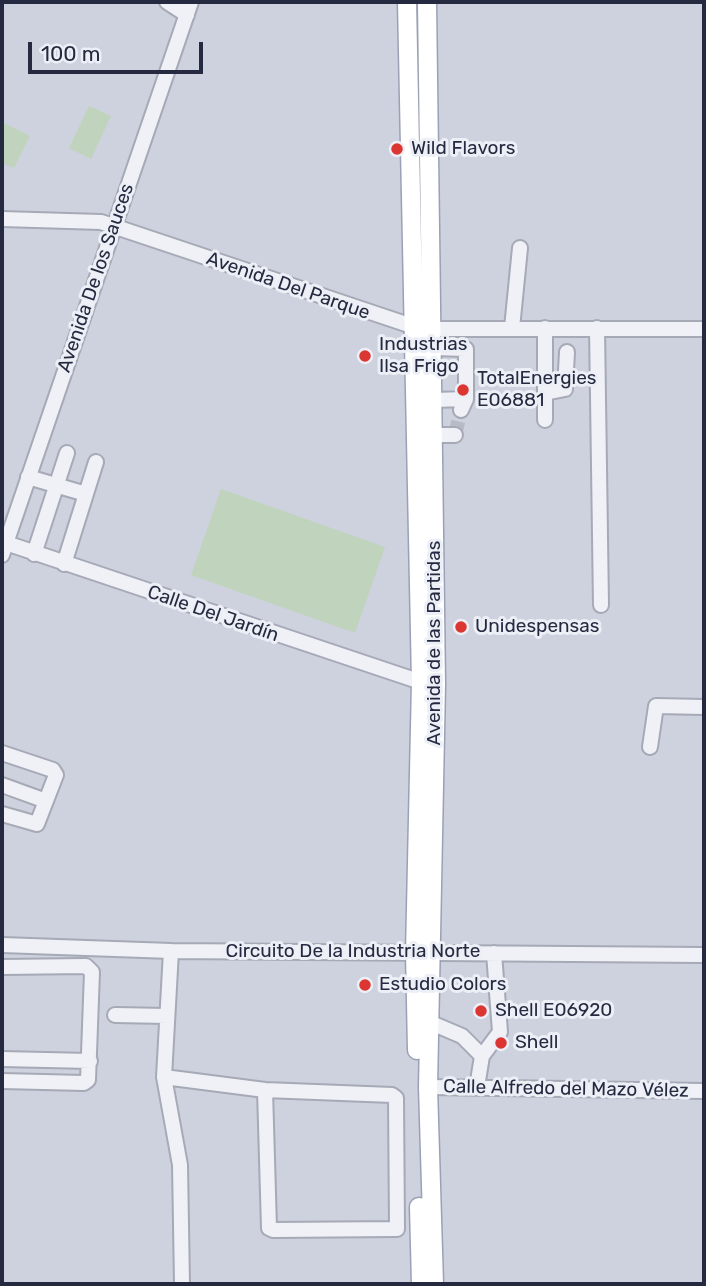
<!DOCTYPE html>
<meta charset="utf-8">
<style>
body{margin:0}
#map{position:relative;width:706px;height:1286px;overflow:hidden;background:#dddfe8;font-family:Rubik,sans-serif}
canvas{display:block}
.frame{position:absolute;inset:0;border:4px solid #252a40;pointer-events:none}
.scale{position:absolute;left:28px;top:42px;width:175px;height:32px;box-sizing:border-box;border:4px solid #252a40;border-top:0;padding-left:9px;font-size:21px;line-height:24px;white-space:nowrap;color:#252a40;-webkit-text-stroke:5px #eceff6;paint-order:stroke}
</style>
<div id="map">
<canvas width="706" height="1286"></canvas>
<div class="frame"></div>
<div class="scale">100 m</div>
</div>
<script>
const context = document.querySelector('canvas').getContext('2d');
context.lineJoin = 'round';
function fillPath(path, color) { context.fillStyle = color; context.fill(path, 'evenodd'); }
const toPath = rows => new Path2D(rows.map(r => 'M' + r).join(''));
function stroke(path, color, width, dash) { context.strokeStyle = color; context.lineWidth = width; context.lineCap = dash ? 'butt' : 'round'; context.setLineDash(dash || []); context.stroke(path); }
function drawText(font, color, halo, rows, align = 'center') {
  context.font = font + ' Rubik,sans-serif'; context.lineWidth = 6; context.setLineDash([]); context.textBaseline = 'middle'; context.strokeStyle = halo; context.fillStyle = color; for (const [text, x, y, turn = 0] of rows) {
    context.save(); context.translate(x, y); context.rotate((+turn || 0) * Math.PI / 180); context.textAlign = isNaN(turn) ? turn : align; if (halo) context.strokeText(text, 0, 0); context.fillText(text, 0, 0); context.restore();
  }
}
const built = toPath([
 [2,2,704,2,704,1284,2,1284]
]);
const green = toPath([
 [89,106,111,116,91,159,69,148],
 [2,122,30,136,14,168,2,163],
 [221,489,385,547,355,633,191,575]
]);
const minorTunnel = toPath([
 [455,435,461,410]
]);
const minor = toPath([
 [167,2,187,15],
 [2,219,101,222,412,326,432,329,704,329],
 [512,328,520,248],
 [545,328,545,420],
 [597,328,601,605],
 [433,348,466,349,466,399],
 [545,393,565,389,567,352],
 [434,400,466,399,461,410],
 [435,435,455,435],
 [28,477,86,494],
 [6,543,421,682],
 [34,554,67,453],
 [2,555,191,2],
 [64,564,96,462],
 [650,747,656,706,704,707],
 [2,753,53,770,56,775,37,824,2,814],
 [2,785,46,801],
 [2,945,171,951,704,955],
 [171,951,164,1077,180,1165,182,1284],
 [2,967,86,966,92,972,88,1080,84,1083,2,1081],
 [115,1015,167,1016],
 [429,1022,462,1036,482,1056],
 [2,1059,90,1061],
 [164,1077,265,1090,392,1095,396,1098,397,1229,273,1230,269,1228,265,1090],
 [428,1087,704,1091],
 [477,1087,482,1056,500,1032,494,953]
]);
const major = toPath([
 [407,2,421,682,415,953,417,1050],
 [427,2,436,684,428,1087,434,1284],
 [419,1207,421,1284]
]);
const markers = [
 [397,149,7,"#dc3633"],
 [365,356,7,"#dc3633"],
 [463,390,7,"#dc3633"],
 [461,627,7,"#dc3633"],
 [365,985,7,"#dc3633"],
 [481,1011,7,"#dc3633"],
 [501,1043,7,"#dc3633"]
];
const poiNames = [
 ["Wild Flavors",411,149],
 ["Industrias",379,345],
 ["Ilsa Frigo",379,367],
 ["TotalEnergies",477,379],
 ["E06881",477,401],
 ["Unidespensas",475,627],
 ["Estudio Colors",379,985],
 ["Shell E06920",495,1011],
 ["Shell",515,1043]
];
const streetNames = [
 ["Avenida De los Sauces",96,278,-71],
 ["Avenida Del Parque",288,286,19],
 ["Calle Del Jardín",213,614,19],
 ["Avenida de las Partidas",435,643,-90],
 ["Circuito De la Industria Norte",353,952],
 ["Calle Alfredo del Mazo Vélez",566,1089,1]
];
fillPath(built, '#ced2de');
fillPath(green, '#bfd3bd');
stroke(minorTunnel, '#b8bbc6', 14, [14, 7]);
stroke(minor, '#a6a9b6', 18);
stroke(major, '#9ba1b5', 21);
stroke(minor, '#f0f1f6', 14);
stroke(major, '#fff', 18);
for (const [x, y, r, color] of markers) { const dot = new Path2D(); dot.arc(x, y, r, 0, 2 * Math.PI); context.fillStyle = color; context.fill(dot); stroke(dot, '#eceff6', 2.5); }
drawText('19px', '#252a40', '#eceff6', poiNames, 'left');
drawText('19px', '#252a40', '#eceff6', streetNames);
</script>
